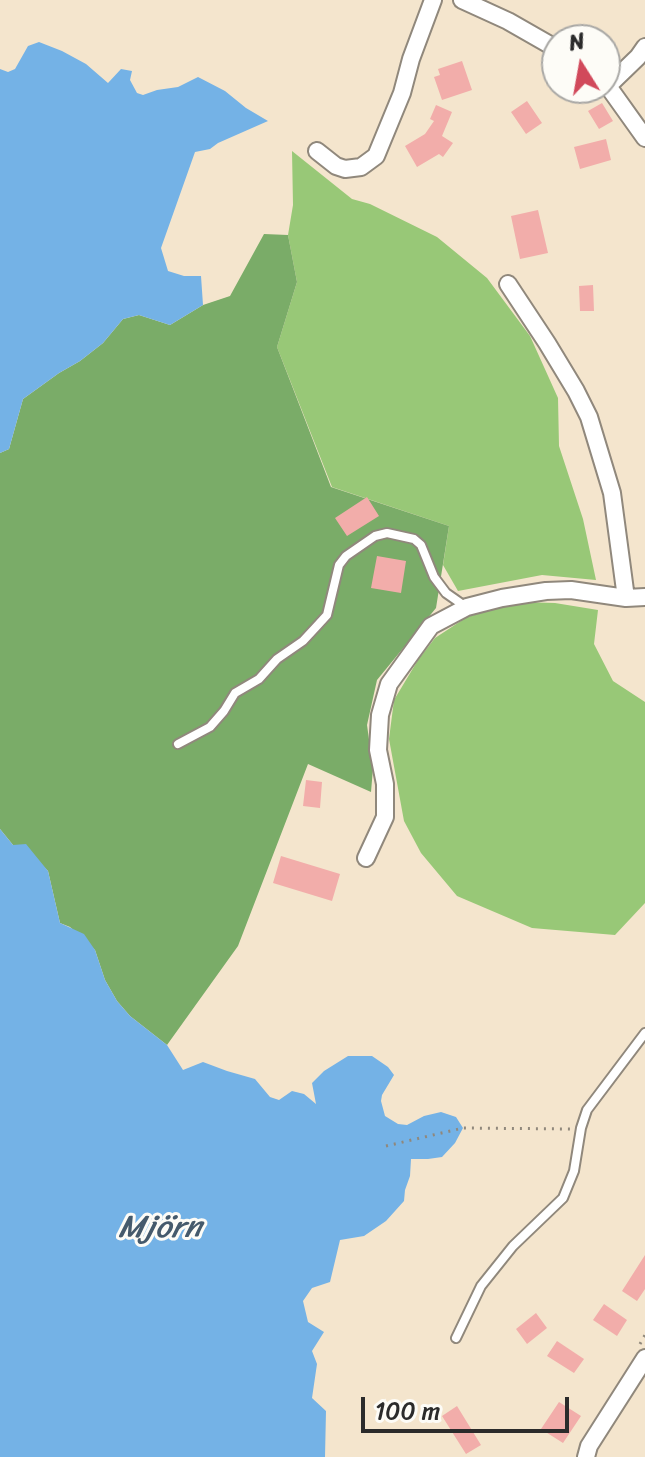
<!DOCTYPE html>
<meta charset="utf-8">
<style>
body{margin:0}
#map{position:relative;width:645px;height:1457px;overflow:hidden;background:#f4e5cd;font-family:Sriracha,sans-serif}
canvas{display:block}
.north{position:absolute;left:541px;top:24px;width:80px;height:80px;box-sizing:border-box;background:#fdfcf7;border:2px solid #a9a8a5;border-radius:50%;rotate:349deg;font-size:22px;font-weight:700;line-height:32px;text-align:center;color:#2b2b2b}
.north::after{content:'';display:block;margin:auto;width:28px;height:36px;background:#d1495b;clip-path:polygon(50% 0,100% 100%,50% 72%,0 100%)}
.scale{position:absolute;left:361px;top:1397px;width:208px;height:36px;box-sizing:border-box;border:4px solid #2b2b2b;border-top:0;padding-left:10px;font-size:24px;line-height:28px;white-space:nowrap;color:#2b2b2b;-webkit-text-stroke:6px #fdfcf7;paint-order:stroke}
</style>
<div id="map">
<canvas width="645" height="1457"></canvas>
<div class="north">N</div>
<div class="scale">100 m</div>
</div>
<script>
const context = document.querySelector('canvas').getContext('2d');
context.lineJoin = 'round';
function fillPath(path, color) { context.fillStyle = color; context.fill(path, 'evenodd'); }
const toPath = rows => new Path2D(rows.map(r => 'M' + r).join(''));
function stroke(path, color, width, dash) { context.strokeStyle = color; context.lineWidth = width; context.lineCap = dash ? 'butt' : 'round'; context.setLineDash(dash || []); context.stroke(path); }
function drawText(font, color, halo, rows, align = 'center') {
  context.font = font + ' Sriracha,sans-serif'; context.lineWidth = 6; context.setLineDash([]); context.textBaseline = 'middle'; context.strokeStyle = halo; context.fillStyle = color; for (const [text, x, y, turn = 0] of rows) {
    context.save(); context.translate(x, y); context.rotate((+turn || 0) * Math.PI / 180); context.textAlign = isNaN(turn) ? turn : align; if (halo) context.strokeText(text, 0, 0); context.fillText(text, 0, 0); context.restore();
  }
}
const green = toPath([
 [292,151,352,199,370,204,437,237,487,278,530,336,558,398,559,446,583,519,596,580,542,575,458,591,443,565,449,526,332,487,277,347,297,282,288,235,293,205],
 [519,602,555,603,598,610,594,644,613,681,645,702,645,903,615,935,532,928,457,896,421,853,404,821,389,739,394,700,418,660,435,638,467,617]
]);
const forest = toPath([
 [264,234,288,235,297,282,277,347,331,487,449,526,436,608,377,680,367,725,373,768,371,792,308,764,238,946,167,1045,130,1016,117,1001,105,980,95,950,70,927,60,923,48,871,40,863,13,845,0,829,0,453,9,449,23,399,59,373,80,361,103,343,123,319,139,315,170,325,203,305,230,296]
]);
const water = toPath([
 [39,42,62,51,86,64,108,83,121,69,132,71,130,80,137,93,143,95,157,90,178,87,198,77,225,91,246,108,268,121,218,143,210,149,195,152,161,248,168,271,184,276,201,276,203,305,170,325,139,315,123,319,103,343,80,361,59,373,23,399,9,449,0,453,0,69,8,72,15,69,28,46],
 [0,829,13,845,26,844,48,871,60,923,84,934,95,950,105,980,117,1001,130,1016,167,1045,183,1070,203,1062,227,1071,255,1079,270,1097,279,1100,292,1091,304,1094,316,1104,312,1083,324,1071,348,1056,372,1056,388,1067,394,1075,382,1095,381,1101,385,1116,398,1124,407,1125,424,1116,441,1112,456,1117,463,1128,455,1143,442,1157,428,1159,411,1159,410,1176,405,1190,404,1201,386,1221,364,1236,340,1240,330,1282,312,1288,303,1301,308,1322,324,1332,312,1351,317,1364,312,1398,326,1411,325,1457,0,1457]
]);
const building = toPath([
 [462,61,472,90,442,100,434,77,440,75,438,69],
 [527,101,542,123,526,134,511,112],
 [602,103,613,121,599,129,588,111],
 [436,105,452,112,442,136,453,143,443,157,439,154,417,167,405,146,425,134,434,121,430,119],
 [606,139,611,160,580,169,574,147],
 [538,210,548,253,520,259,511,216],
 [593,285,594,311,580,311,579,286],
 [367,497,379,516,347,536,335,518],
 [377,556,406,561,401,593,371,588],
 [306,780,322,782,320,808,303,806],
 [281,856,340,874,332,901,273,883],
 [645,1255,645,1289,637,1301,622,1291],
 [604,1304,627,1320,617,1336,593,1320],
 [536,1313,547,1328,527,1344,516,1329],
 [557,1341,584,1359,574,1373,547,1356],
 [559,1402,581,1416,563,1443,541,1429],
 [457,1406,481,1445,466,1454,442,1416]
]);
const path = toPath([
 [386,1146,463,1128,572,1129],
 [640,1344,645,1335]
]);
const lane = toPath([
 [178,744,210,727,224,711,235,693,259,679,277,659,303,641,316,627,327,615,339,565,346,556,375,536,387,533,414,539,421,545,434,577,446,593,466,607],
 [456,1338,481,1286,513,1246,563,1198,574,1171,581,1128,587,1110,645,1033]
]);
const street = toPath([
 [462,0,508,21,557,49],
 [605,82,645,138],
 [609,85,638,57,645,47],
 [317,151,336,166,345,169,361,167,376,156,402,93,411,59,433,0],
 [508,284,547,343,576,391,589,417,612,493,626,598],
 [366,858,385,817,385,784,378,750,380,715,389,684,431,626,467,607,502,598,546,591,571,590,626,598,645,597],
 [586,1457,589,1446,645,1358]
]);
const waterNames = [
 ["Mjörn",160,1229]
];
fillPath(green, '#98c877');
fillPath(forest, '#7aac68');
fillPath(water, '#74b2e6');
fillPath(building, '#f2adaa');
stroke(lane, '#90887c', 12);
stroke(street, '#90887c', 20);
stroke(path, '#90887c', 3, [2, 6]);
stroke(lane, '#fff', 8);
stroke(street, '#fff', 16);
drawText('italic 32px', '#455a6c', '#fdfcf7', waterNames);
</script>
